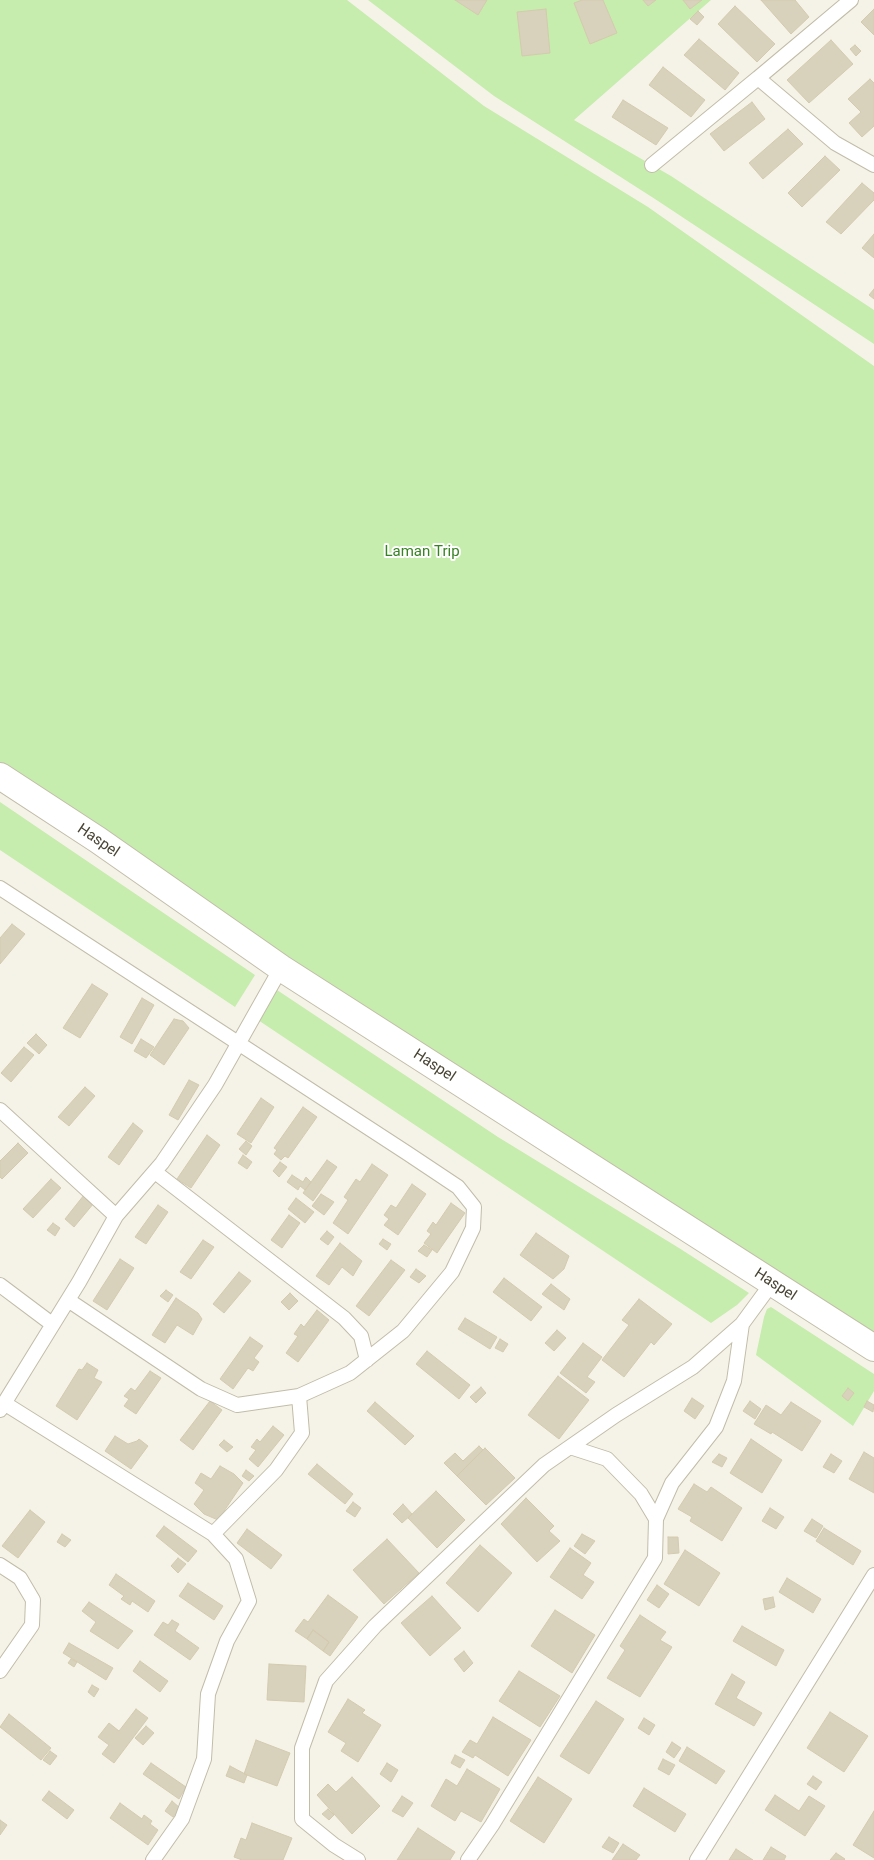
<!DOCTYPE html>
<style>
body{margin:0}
canvas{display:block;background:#f5f3e8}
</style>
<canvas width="874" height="1860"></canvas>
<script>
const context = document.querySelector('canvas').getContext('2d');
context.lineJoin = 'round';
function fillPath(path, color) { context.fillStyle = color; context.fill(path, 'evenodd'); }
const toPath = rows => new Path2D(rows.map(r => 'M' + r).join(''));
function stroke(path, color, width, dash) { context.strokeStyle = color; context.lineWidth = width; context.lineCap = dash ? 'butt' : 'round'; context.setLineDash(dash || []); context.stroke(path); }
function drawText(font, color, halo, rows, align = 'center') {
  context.font = font + ' Roboto,sans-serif'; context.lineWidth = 4; context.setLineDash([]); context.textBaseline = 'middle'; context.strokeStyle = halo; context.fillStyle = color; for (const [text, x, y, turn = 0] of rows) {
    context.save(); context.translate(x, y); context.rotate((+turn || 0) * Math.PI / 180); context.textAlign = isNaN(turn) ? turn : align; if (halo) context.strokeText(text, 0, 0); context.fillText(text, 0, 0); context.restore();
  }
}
const green = toPath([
 [0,0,347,0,484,106,648,207,874,366,874,1339,469,1080,0,767],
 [368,0,711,0,574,120,671,176,874,310,874,344,655,199,494,96],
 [0,802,255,975,235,1007,0,850],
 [277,990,498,1137,679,1248,749,1293,737,1305,711,1323,258,1020],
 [771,1307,874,1374,874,1391,853,1426,756,1355,764,1317,767,1309]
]);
const building = toPath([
 [455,0,487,0,478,15,455,0],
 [582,0,603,0,617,33,590,44,574,3,582,0],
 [643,0,656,0,648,6,643,0],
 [683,0,702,0,690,9,683,0],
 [761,0,795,0,809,17,791,34,761,0],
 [735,6,775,44,757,62,718,24,735,6],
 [546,9,550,53,522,56,517,12,546,9],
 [874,9,874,35,861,22,874,9],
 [698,11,704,17,697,25,690,19,698,11],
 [699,39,739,73,725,90,684,55,699,39],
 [831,40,853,64,809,103,787,80,831,40],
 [855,45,861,51,856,56,850,49,855,45],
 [663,67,705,100,691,117,649,85,663,67],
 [870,79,874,83,874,126,862,137,849,123,861,112,848,99,870,79],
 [623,100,668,128,656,145,612,117,623,100],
 [752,102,765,119,724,151,710,134,752,102],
 [788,129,803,144,763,179,749,163,788,129],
 [825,156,840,170,802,207,788,193,825,156],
 [862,183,874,193,874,200,841,234,826,222,862,183],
 [874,234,874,258,862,248,874,234],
 [874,289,874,299,869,295,874,289],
 [12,924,25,934,0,964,0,938,12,924],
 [92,984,108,994,80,1038,63,1028,92,984],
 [142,998,154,1005,132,1044,120,1037,142,998],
 [174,1019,183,1021,189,1028,164,1065,150,1055,174,1019],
 [36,1034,47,1045,39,1054,27,1043,36,1034],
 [141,1039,154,1047,146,1058,134,1051,141,1039],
 [24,1047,34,1055,11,1082,1,1073,24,1047],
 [189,1080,199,1085,178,1120,169,1115,189,1080],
 [85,1087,95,1096,69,1126,58,1117,85,1087],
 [261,1098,274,1107,251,1143,237,1134,261,1098],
 [303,1107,317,1117,288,1158,285,1156,281,1160,274,1154,277,1150,274,1148,303,1107],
 [133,1123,143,1131,119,1165,108,1157,133,1123],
 [207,1135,220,1145,191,1188,177,1179,207,1135],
 [246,1141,252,1146,246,1155,239,1149,246,1141],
 [18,1143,28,1153,2,1179,0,1177,0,1161,18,1143],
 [243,1155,252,1162,247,1169,238,1163,243,1155],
 [327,1160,337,1167,313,1201,303,1193,327,1160],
 [280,1162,287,1167,279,1177,273,1171,280,1162],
 [372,1164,388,1175,348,1234,333,1223,348,1200,344,1197,356,1179,360,1182,372,1164],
 [292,1175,303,1182,306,1177,311,1182,305,1190,300,1186,298,1190,287,1182,292,1175],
 [51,1179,61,1188,33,1218,23,1209,51,1179],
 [412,1184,426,1194,398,1235,384,1225,389,1219,384,1215,391,1205,396,1208,412,1184],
 [321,1194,334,1202,324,1215,312,1206,321,1194],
 [84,1195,94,1203,74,1227,65,1219,84,1195],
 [296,1198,314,1212,305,1223,288,1209,296,1198],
 [451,1203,465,1213,437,1253,424,1243,431,1234,427,1231,433,1222,436,1225,451,1203],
 [158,1205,168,1212,146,1244,135,1237,158,1205],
 [289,1215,300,1223,282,1248,271,1240,289,1215],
 [53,1223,60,1228,55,1236,47,1230,53,1223],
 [327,1231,334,1237,328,1245,320,1239,327,1231],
 [536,1233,569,1256,564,1269,553,1279,520,1255,536,1233],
 [383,1239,391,1244,387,1250,379,1244,383,1239],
 [203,1240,214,1247,191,1279,180,1272,203,1240],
 [340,1243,362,1261,353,1276,342,1267,329,1285,316,1276,340,1243],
 [424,1245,432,1250,427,1257,418,1251,424,1245],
 [120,1259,134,1268,107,1310,93,1301,120,1259],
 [391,1260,405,1270,369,1316,356,1306,391,1260],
 [416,1269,426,1276,419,1283,410,1277,416,1269],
 [239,1272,251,1281,224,1313,213,1304,239,1272],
 [504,1278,542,1307,531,1321,493,1292,504,1278],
 [551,1284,570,1299,564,1310,542,1294,551,1284],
 [166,1290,173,1295,168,1302,160,1296,166,1290],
 [290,1293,298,1301,289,1310,281,1302,290,1293],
 [176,1298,198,1313,202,1319,193,1335,177,1325,165,1343,152,1335,176,1298],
 [639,1299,672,1324,654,1345,651,1342,624,1377,602,1360,629,1325,622,1320,639,1299],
 [317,1310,329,1320,298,1362,286,1353,298,1336,294,1334,301,1324,304,1327,317,1310],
 [465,1318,497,1337,490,1349,458,1329,465,1318],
 [557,1330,566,1338,554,1351,545,1343,557,1330],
 [250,1337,263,1346,254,1358,259,1362,253,1371,248,1368,233,1389,220,1379,250,1337],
 [500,1339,508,1344,503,1352,495,1348,500,1339],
 [583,1343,602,1357,587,1377,595,1382,586,1393,560,1373,583,1343],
 [427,1351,470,1385,459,1399,416,1364,427,1351],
 [87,1363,98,1370,94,1378,102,1382,77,1420,56,1406,79,1369,82,1370,87,1363],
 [150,1371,161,1378,136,1414,124,1406,129,1399,124,1396,131,1388,135,1391,150,1371],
 [558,1376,589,1400,559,1439,528,1415,558,1376],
 [481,1387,486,1393,476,1403,470,1397,481,1387],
 [848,1388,854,1393,848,1401,842,1396,848,1388],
 [692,1398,704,1406,695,1419,684,1411,692,1398],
 [210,1401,222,1410,193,1450,180,1440,210,1401],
 [750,1401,761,1409,755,1419,743,1411,750,1401],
 [867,1401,874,1405,873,1412,864,1407,867,1401],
 [375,1402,414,1436,405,1445,367,1411,375,1402],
 [791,1402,821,1421,802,1451,772,1432,771,1434,754,1424,766,1405,781,1415,791,1402],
 [273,1426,284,1435,258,1467,249,1459,256,1450,251,1447,257,1439,260,1442,273,1426],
 [115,1436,128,1444,137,1441,139,1439,148,1446,131,1469,105,1451,115,1436],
 [751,1439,782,1460,762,1493,730,1473,751,1439],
 [224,1440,233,1447,227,1452,219,1445,224,1440],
 [479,1446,483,1450,457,1476,459,1478,444,1463,455,1453,463,1461,479,1446],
 [485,1448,515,1478,486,1505,457,1476,485,1448],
 [864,1452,874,1458,874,1493,849,1479,864,1452],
 [719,1454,727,1458,722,1467,712,1462,719,1454],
 [831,1454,842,1461,834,1473,823,1467,831,1454],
 [317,1464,353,1494,345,1504,308,1474,317,1464],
 [220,1466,234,1474,243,1483,218,1520,204,1514,194,1504,204,1490,195,1483,201,1473,211,1479,220,1466],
 [246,1470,254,1476,249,1481,242,1476,246,1470],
 [694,1484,707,1492,711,1487,742,1508,722,1541,690,1521,692,1517,678,1509,694,1484],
 [436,1491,465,1520,437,1548,408,1518,436,1491],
 [526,1498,554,1526,549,1531,560,1541,537,1562,501,1524,526,1498],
 [353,1502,361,1508,355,1517,346,1511,353,1502],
 [403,1504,412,1514,402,1523,393,1514,403,1504],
 [770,1508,784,1517,776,1529,762,1521,770,1508],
 [30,1510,45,1522,18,1558,2,1546,30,1510],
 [812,1519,823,1526,816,1538,804,1531,812,1519],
 [164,1526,197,1551,188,1562,156,1536,164,1526],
 [824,1528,861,1551,853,1565,816,1541,824,1528],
 [247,1529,282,1555,271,1569,237,1543,247,1529],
 [62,1534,71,1540,65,1547,57,1542,62,1534],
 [582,1534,595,1541,585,1554,574,1546,582,1534],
 [668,1537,678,1537,679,1553,668,1554,668,1537],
 [387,1539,419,1573,384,1604,353,1570,387,1539],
 [480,1545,512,1573,478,1612,446,1583,480,1545],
 [570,1548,591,1563,583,1575,594,1582,582,1599,550,1577,570,1548],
 [685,1550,720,1573,699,1606,664,1584,685,1550],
 [178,1558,186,1564,178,1573,171,1566,178,1558],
 [116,1574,155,1601,148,1612,132,1601,130,1605,121,1599,124,1596,109,1585,116,1574],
 [787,1578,821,1599,813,1613,779,1592,787,1578],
 [188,1583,223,1606,214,1620,179,1596,188,1583],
 [657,1585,669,1594,659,1608,647,1600,657,1585],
 [328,1595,358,1617,330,1656,323,1651,329,1642,313,1630,307,1639,295,1631,304,1619,308,1622,328,1595],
 [432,1596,461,1628,430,1656,401,1623,432,1596],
 [773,1597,775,1607,765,1610,763,1599,773,1597],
 [89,1602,133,1631,118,1649,90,1631,96,1622,82,1611,89,1602],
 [555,1610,595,1635,572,1673,531,1646,555,1610],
 [640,1615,666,1632,660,1640,672,1647,640,1697,607,1678,625,1650,620,1646,640,1615],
 [172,1620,179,1624,175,1631,199,1648,190,1660,154,1635,163,1622,168,1625,172,1620],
 [742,1626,784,1650,776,1666,733,1641,742,1626],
 [313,1630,329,1642,323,1651,307,1639,313,1630],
 [69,1643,113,1668,106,1680,63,1653,69,1643],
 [464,1651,473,1663,464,1672,454,1659,464,1651],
 [71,1659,77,1662,74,1667,68,1663,71,1659],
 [140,1661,168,1681,160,1692,133,1671,140,1661],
 [269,1664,306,1666,304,1702,267,1700,269,1664],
 [519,1671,560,1696,540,1727,499,1701,519,1671],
 [732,1674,745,1682,736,1698,762,1713,754,1726,715,1704,732,1674],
 [92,1685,99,1689,94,1697,88,1692,92,1685],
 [348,1699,365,1710,362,1713,381,1725,358,1762,341,1751,346,1743,328,1732,348,1699],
 [596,1701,624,1719,589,1774,560,1756,596,1701],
 [136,1709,148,1718,114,1763,102,1754,109,1745,98,1737,109,1723,119,1731,136,1709],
 [830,1712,868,1736,844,1772,807,1748,830,1712],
 [9,1714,51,1748,41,1760,0,1727,9,1714],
 [493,1717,531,1740,508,1776,475,1755,473,1758,462,1752,470,1740,477,1744,493,1717],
 [644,1718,655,1725,649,1735,638,1728,644,1718],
 [146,1726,154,1733,143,1745,135,1738,146,1726],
 [256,1740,290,1753,277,1786,244,1774,256,1740],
 [672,1742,681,1748,674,1758,666,1752,672,1742],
 [687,1747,725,1771,716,1784,679,1761,687,1747],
 [50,1751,57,1756,50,1765,43,1760,50,1751],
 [455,1755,465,1760,460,1768,451,1763,455,1755],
 [663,1759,675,1765,669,1775,658,1769,663,1759],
 [151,1763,186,1787,179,1799,143,1774,151,1763],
 [387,1763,398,1770,391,1782,380,1774,387,1763],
 [230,1766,247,1775,244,1783,226,1776,230,1766],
 [467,1769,500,1789,481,1822,461,1811,455,1821,431,1806,446,1779,457,1786,467,1769],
 [813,1776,822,1782,816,1790,807,1784,813,1776],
 [352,1777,380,1806,352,1834,317,1795,328,1784,336,1792,352,1777],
 [538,1777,572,1799,544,1843,510,1821,538,1777],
 [644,1788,686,1814,675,1832,633,1806,644,1788],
 [49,1791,74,1810,67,1819,42,1800,49,1791],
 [775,1795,799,1811,809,1796,825,1806,805,1836,765,1810,775,1795],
 [402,1796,413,1803,403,1817,392,1811,402,1796],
 [172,1801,180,1808,173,1817,165,1811,172,1801],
 [120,1803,142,1819,144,1815,152,1821,150,1824,158,1830,148,1845,110,1818,120,1803],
 [328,1809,334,1815,329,1820,322,1814,328,1809],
 [874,1811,874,1858,853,1845,874,1811],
 [0,1820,7,1825,0,1835,0,1820],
 [252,1823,292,1838,283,1860,242,1860,234,1857,241,1838,246,1840,252,1823],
 [418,1828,455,1852,450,1860,397,1860,418,1828],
 [609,1837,619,1843,613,1853,602,1847,609,1837],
 [623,1844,640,1855,636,1860,612,1860,623,1844],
 [771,1847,786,1856,784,1860,763,1860,771,1847],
 [736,1849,753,1860,729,1860,736,1849],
 [836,1853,845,1859,844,1860,830,1860,836,1853]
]);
const service = toPath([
 [851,0,758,78,835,143,874,165],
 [652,165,758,78],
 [0,888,407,1153,458,1187,474,1207,473,1228,452,1272,403,1331,350,1373,299,1396,237,1405,201,1389,68,1300],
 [0,1110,116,1216],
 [155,1172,344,1318,361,1336,367,1360],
 [0,1285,52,1324],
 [4,1403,213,1534,276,1470,302,1433,299,1396],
 [0,1410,79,1282,116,1216,162,1163,215,1085,281,968],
 [570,1447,607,1459,641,1494,656,1519],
 [0,1565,20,1578,33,1600,32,1625,0,1671],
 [153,1860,182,1819,204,1759,208,1694,227,1641,249,1601,236,1559,213,1534],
 [358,1860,334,1845,302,1819,302,1748,326,1681,375,1626,544,1465,616,1415,693,1367,742,1324,772,1283],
 [468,1860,492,1825,655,1558,656,1519,672,1483,716,1427,734,1381,742,1324],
 [697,1860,874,1575]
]);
const minor = toPath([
 [0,776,98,840,281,968,874,1348]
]);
const parkNames = [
 ["Laman Trip",422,552]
];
const streetNames = [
 ["Haspel",98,841,34],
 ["Haspel",434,1066,33],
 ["Haspel",775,1285,33]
];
fillPath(green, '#c6edad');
fillPath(building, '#d8d1bc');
stroke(building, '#d4cbae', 1);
stroke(service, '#c2bda9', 16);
stroke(minor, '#c2bda9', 28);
stroke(service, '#fff', 14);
stroke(minor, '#fff', 26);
drawText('15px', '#378222', '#fff', parkNames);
drawText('15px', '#494535', '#fff', streetNames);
</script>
